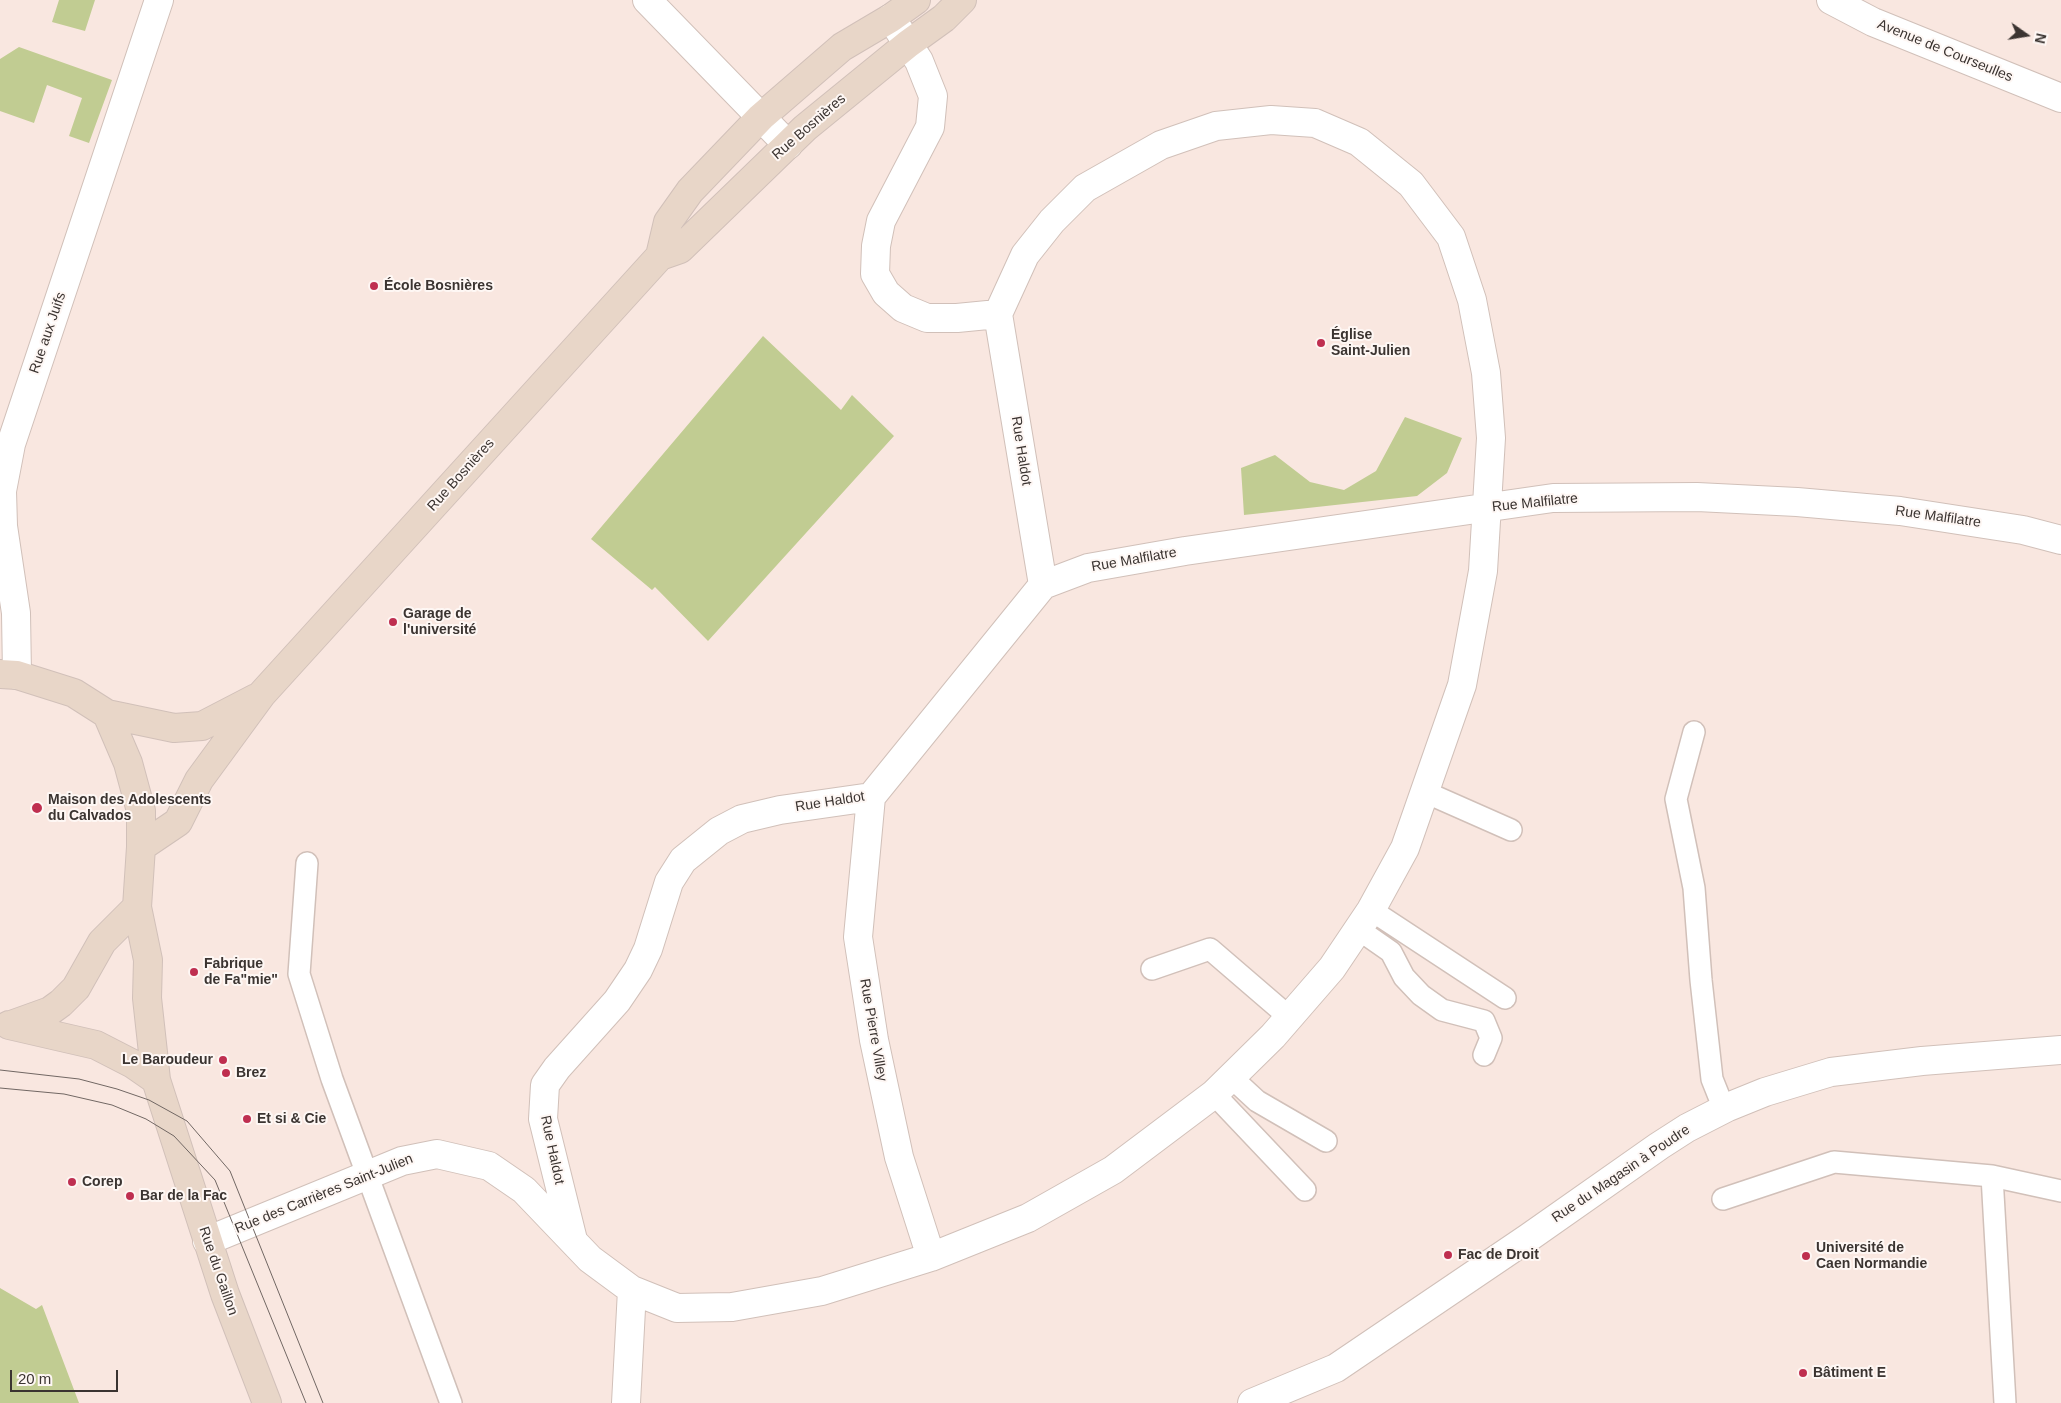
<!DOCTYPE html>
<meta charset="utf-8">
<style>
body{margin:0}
#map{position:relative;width:2061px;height:1403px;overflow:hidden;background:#f9e7e0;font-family:Helvetica,sans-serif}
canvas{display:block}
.north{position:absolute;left:2001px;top:10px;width:50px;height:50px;-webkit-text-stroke:4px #fef7f4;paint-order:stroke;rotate:103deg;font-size:14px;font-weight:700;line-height:20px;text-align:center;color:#3b3431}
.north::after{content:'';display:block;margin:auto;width:18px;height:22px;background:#3b3431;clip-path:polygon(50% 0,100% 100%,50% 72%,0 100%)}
.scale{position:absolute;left:10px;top:1370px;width:108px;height:22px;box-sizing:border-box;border:2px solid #3b3431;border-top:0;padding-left:6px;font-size:15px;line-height:18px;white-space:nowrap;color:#3b3431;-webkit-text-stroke:4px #fef7f4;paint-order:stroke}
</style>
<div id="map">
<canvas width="2061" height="1403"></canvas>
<div class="north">N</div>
<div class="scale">20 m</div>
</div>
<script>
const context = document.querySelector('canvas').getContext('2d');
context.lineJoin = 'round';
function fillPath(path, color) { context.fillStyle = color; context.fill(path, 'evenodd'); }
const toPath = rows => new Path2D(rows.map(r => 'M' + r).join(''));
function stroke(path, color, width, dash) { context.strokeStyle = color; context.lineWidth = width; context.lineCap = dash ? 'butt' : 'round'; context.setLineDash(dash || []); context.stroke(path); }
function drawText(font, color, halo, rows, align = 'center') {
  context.font = font + ' Helvetica,sans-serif'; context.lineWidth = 4; context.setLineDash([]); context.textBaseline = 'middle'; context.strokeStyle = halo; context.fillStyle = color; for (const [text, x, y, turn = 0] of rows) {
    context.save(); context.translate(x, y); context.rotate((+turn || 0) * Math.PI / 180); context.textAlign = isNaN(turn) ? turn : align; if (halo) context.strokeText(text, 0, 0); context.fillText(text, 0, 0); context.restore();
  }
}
const green = toPath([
 [59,0,95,0,85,31,52,22],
 [19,47,112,80,89,143,69,136,82,98,47,85,34,123,0,111,0,59],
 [763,336,841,410,852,395,894,436,708,641,655,587,652,590,591,539],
 [1405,417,1462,438,1447,473,1417,496,1244,515,1241,468,1275,455,1310,482,1344,490,1376,471],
 [0,1288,36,1309,42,1305,79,1403,0,1403]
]);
const service = toPath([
 [1694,732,1676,799,1694,888,1701,980,1712,1079,1724,1109],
 [1425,792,1511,830],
 [307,863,299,974,332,1079,451,1403],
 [1371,910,1505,998],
 [1358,929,1391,952,1404,977,1421,995,1442,1010,1484,1021,1491,1038,1484,1055],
 [1152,969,1210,949,1289,1017],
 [1231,1077,1257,1101,1326,1141],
 [1214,1094,1305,1190],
 [1992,1176,2005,1403],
 [1723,1199,1834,1162,1992,1176,2061,1191]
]);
const minor = toPath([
 [647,0,788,145],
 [891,18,919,61,933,96,930,127,881,221,876,246,875,274,886,293,903,308,927,318,957,318,998,314],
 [1043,585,1088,568,1185,551,1553,498,1697,497,1797,502,1900,511,2023,530,2061,540],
 [17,675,16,613,3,526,2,491,11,444,159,0],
 [871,797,858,937,874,1040,899,1157,931,1257],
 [573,1240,543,1119,545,1085,557,1068,617,1001,638,970,648,949,669,882,683,860,719,831,742,819,780,810,871,797,1043,585,998,314],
 [207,1241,402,1161,437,1154,489,1166,524,1190,590,1259,632,1290,677,1308,732,1307,822,1291,931,1257,1028,1218,1113,1170,1214,1094,1273,1036,1332,968,1371,910,1405,848,1462,685,1483,571,1491,438,1486,373,1472,300,1451,237,1411,184,1359,142,1315,123,1271,120,1216,126,1161,145,1085,188,1052,221,1025,255,998,314],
 [626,1403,632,1290]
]);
const tertiary = toPath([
 [1831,0,1873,22,2061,98],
 [1252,1403,1336,1368,1528,1238,1659,1146,1687,1128,1728,1107,1765,1092,1831,1072,1922,1061,2061,1050]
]);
const secondary = toPath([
 [660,256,668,222,690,191,761,117,842,47,891,18,916,0],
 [0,674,17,675,74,693,107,714,128,763,141,811,141,847,137,907,148,960,147,998,156,1080,225,1294,267,1403],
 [107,714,174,728,202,726,256,698],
 [141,847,178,822,199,780,262,694,660,256,680,249,805,128,908,44,944,18,962,0],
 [9,1025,96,1045,133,1064,156,1080],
 [11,1025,50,1011,61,1003,76,988,102,942,137,907]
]);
const tram = toPath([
 [0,1070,79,1079,117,1089,149,1100,187,1121,230,1171,323,1403],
 [0,1088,64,1094,112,1105,146,1119,174,1136,215,1180,306,1403]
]);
const markers = [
 [374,286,5,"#bf2f50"],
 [1321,343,5,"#bf2f50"],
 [393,622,5,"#bf2f50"],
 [37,808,6,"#bf2f50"],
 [194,972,5,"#bf2f50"],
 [223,1060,5,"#bf2f50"],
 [226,1073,5,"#bf2f50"],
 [247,1119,5,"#bf2f50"],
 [72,1182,5,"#bf2f50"],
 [130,1196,5,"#bf2f50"],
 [1448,1255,5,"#bf2f50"],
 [1806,1256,5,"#bf2f50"],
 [1803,1373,5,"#bf2f50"]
];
const streetNames = [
 ["Avenue de Courseulles",1945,51,22],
 ["Rue Bosnières",809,127,-41],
 ["Rue aux Juifs",48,333,-71],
 ["Rue Haldot",1021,451,81],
 ["Rue Bosnières",461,475,-48],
 ["Rue Malfilatre",1535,503,-6],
 ["Rue Malfilatre",1938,517,8],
 ["Rue Malfilatre",1134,560,-10],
 ["Rue Haldot",830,802,-9],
 ["Rue Pierre Villey",873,1030,80],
 ["Rue Haldot",552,1150,78],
 ["Rue du Magasin à Poudre",1621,1174,-34],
 ["Rue des Carrières Saint-Julien",324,1194,-22],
 ["Rue du Gaillon",218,1271,71]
];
const poiNames = [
 ["École Bosnières",384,286],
 ["Église",1331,335],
 ["Saint-Julien",1331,351],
 ["Garage de",403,614],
 ["l'université",403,630],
 ["Maison des Adolescents",48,800],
 ["du Calvados",48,816],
 ["Fabrique",204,964],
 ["de Fa\"mie\"",204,980],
 ["Le Baroudeur",213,1060,"right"],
 ["Brez",236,1073],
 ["Et si & Cie",257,1119],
 ["Corep",82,1182],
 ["Bar de la Fac",140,1196],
 ["Université de",1816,1248],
 ["Caen Normandie",1816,1264],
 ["Fac de Droit",1458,1255],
 ["Bâtiment E",1813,1373]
];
fillPath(green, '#c1cc92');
stroke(service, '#d1c0b9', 24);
stroke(minor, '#d1c0b9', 30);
stroke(tertiary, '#d1c0b9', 30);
stroke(secondary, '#d1c0b9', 30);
stroke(service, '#fff', 21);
stroke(minor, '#fff', 28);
stroke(tertiary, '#fff', 28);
stroke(secondary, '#e8d6c8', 28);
stroke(tram, '#716763', 1);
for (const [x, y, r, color] of markers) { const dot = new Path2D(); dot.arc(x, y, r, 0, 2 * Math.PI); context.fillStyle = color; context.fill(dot); stroke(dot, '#fef7f4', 2); }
drawText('14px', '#3b3431', '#fef7f4', streetNames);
drawText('bold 14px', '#3b3431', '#fef7f4', poiNames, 'left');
</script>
